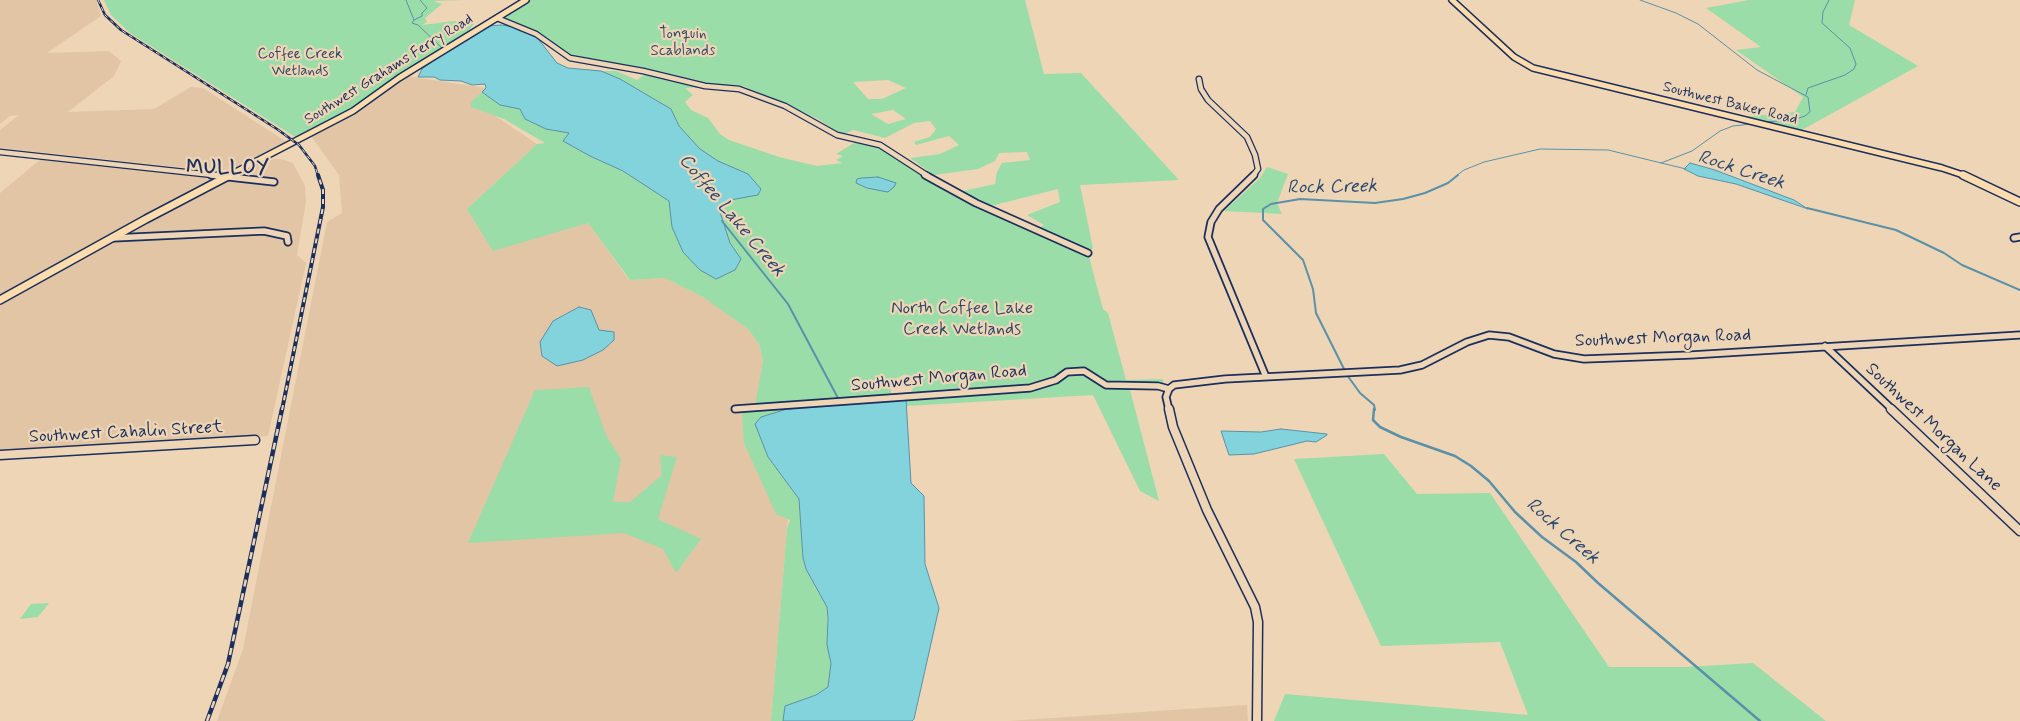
<!DOCTYPE html>
<style>
body{margin:0}
canvas{display:block;background:#eed5b5}
</style>
<canvas width="2020" height="721"></canvas>
<script>
const context = document.querySelector('canvas').getContext('2d');
context.lineJoin = 'round';
function fillPath(path, color) { context.fillStyle = color; context.fill(path, 'evenodd'); }
const toPath = rows => new Path2D(rows.map(r => 'M' + r).join(''));
function stroke(path, color, width, dash) { context.strokeStyle = color; context.lineWidth = width; context.lineCap = dash ? 'butt' : 'round'; context.setLineDash(dash || []); context.stroke(path); }
function drawText(font, color, halo, rows, align = 'center') {
  context.font = font + ' Mynerve,sans-serif'; context.lineWidth = 4.5; context.setLineDash([]); context.textBaseline = 'middle'; context.strokeStyle = halo; context.fillStyle = color; for (const [text, x, y, turn = 0] of rows) {
    context.save(); context.translate(x, y); context.rotate((+turn || 0) * Math.PI / 180); context.textAlign = isNaN(turn) ? turn : align; if (halo) context.strokeText(text, 0, 0); context.fillText(text, 0, 0); context.restore();
  }
}
const built = toPath([
 [0,0,96,0,101,16,47,53,109,51,121,61,114,76,68,112,154,109,191,87,203,88,287,142,232,171,223,172,0,148,0,130,19,115,10,116,0,124],
 [406,76,486,88,471,102,471,107,494,115,537,144,467,209,588,223,629,280,665,278,703,297,733,317,748,329,759,344,763,361,752,435,788,517,771,721,217,721,243,649,327,222,342,213,339,175,311,136,366,105],
 [41,159,213,177,215,178,0,297,0,193],
 [274,159,281,159,293,163,305,186,306,202,297,255,306,263,268,436,0,450,0,303,244,171],
 [1247,705,1248,721,1008,721]
]);
const green = toPath([
 [104,0,465,0,433,1,442,4,425,18,427,22,422,25,455,21,474,24,465,35,354,108,297,138,130,33,111,15],
 [527,0,1025,0,1044,74,1081,73,1179,180,1080,185,1093,248,1088,253,1103,309,1108,313,1126,380,1163,379,1163,384,1129,386,1159,501,1140,491,1093,395,907,406,906,399,914,387,906,374,891,381,891,397,755,406,763,361,759,344,748,329,703,297,665,278,630,280,588,223,493,251,467,209,537,144,545,143,504,119,471,107,471,102,482,92,500,105,520,109,570,133,563,141,590,156,623,171,669,201,672,227,741,259,730,243,671,109,620,79,601,71,616,71,637,80,647,73,571,59,533,29,510,23,492,23],
 [888,80,906,88,882,99,868,99,853,82],
 [743,86,818,119,842,135,853,130,885,138,914,123,930,121,936,129,930,137,914,142,916,145,949,136,959,145,940,154,910,158,934,175,978,169,995,161,999,153,1027,152,1030,160,1002,163,997,172,995,184,963,191,978,207,921,176,919,171,876,143,859,140,836,154,843,156,836,160,842,163,817,166,779,157,729,140,720,134,708,118,691,110,685,102,693,95,685,88],
 [893,110,906,119,888,124,871,114],
 [1058,189,1060,202,1027,215,1044,225,1037,229,983,208],
 [1749,0,1855,0,1849,25,1918,66,1800,131,1742,117,1795,112,1803,97,1736,50,1761,47,1706,8],
 [1267,167,1288,174,1277,203,1282,214,1224,211,1260,178],
 [589,387,606,435,621,459,613,502,630,502,662,475,660,455,677,457,658,519,701,539,676,573,663,549,624,533,468,543,535,390],
 [787,409,761,417,768,457,799,499,803,558,806,569,827,607,827,645,831,663,828,687,816,695,785,706,783,721,771,721,787,529,790,520,776,514,744,443,742,412],
 [1384,454,1417,494,1490,493,1609,667,1686,667,1753,663,1826,721,1274,721,1285,694,1528,715,1500,642,1381,646,1294,459],
 [49,603,38,617,20,619,31,604]
]);
const water = toPath([
 [501,25,516,27,535,35,557,63,568,68,601,71,620,79,671,109,679,126,700,149,718,161,748,174,761,189,758,195,730,200,719,209,730,243,741,259,735,270,716,279,700,270,683,252,672,227,669,201,623,171,590,156,563,141,569,133,546,129,525,119,520,109,500,105,482,92,486,88,485,84,472,85,461,81,440,80,434,77,418,77,422,69,448,50,488,26,501,25],
 [1690,163,1715,170,1794,200,1808,209,1736,184,1698,176,1684,169,1690,163],
 [878,177,896,183,894,187,888,192,882,191,867,188,856,183,857,179,861,178,878,177],
 [579,307,591,310,599,330,614,332,614,340,603,350,583,360,557,366,542,356,540,342,553,321,579,307],
 [906,399,911,483,924,496,925,564,939,608,914,719,912,721,783,721,785,706,816,695,828,687,831,663,827,645,828,618,827,607,806,569,803,558,799,499,768,457,755,424,761,417,787,409,906,399],
 [1281,429,1327,434,1327,435,1316,442,1307,441,1254,454,1229,455,1221,431,1261,432,1281,429]
]);
const streamFar2 = toPath([
 [406,0,414,20,412,23,418,25,443,49],
 [1640,0,1676,13,1698,24,1757,70,1808,97,1810,112,1805,116,1793,120,1763,122],
 [414,20,422,16,422,13,427,8,420,0],
 [1806,95,1808,88,1845,75,1854,69,1856,64,1850,48,1822,23,1823,12,1829,0],
 [1661,163,1692,151,1720,131,1733,126,1751,124],
 [1456,176,1464,170,1484,162,1540,149,1608,150,1686,169]
]);
const streamFar1 = toPath([
 [1807,208,1896,230,1944,253,1962,265,2020,290],
 [722,221,788,304,839,400],
 [1345,371,1316,313,1313,289,1303,260,1263,220,1263,209,1271,204,1300,199,1375,203,1403,199,1425,193,1448,183,1458,175],
 [1347,375,1360,393,1374,405,1375,410]
]);
const stream = toPath([
 [1374,409,1373,420,1380,427,1401,437,1455,456,1471,466,1489,481,1515,512,1542,537,1576,562,1598,583,1760,721]
]);
const minorFar2 = toPath([
 [497,18,536,34,570,58,643,71,705,86,739,89,785,106,837,135,880,145,928,176],
 [1199,79,1201,89,1208,100,1247,137,1255,155,1258,169,1253,176],
 [0,152,222,176]
]);
const minorFar1 = toPath([
 [211,175,274,182],
 [925,175,976,203,1088,253],
 [1254,175,1219,209,1211,222,1208,237,1266,377],
 [113,238,264,231,287,236,288,242],
 [2014,238,2020,237],
 [1825,346,1893,410],
 [735,409,1030,388,1056,380,1067,372,1084,371,1106,385,1158,386,1169,389],
 [1169,410,1166,397,1169,389,1174,385,1225,379,1400,370,1422,365,1467,342,1489,335,1509,337,1554,354,1584,359,1691,355,2020,335]
]);
const minor = toPath([
 [1169,409,1173,427,1207,510,1255,607,1258,622,1257,721],
 [1891,409,2020,531],
 [0,455,255,440]
]);
const majorFar1 = toPath([
 [1452,0,1514,57,1533,68,1942,168,1966,176],
 [228,176,353,111,399,78,526,0]
]);
const major = toPath([
 [1963,175,2020,202],
 [0,300,146,219,230,175]
]);
const railFar2 = toPath([
 [98,0,105,15,121,30,277,129,299,145,315,166,318,176]
]);
const railFar1 = toPath([
 [282,410,323,207,323,190,318,175]
]);
const rail = toPath([
 [207,721,228,664,282,409]
]);
const farParknames = [
 ["Tonquin",683,35],
 ["Scablands",683,52],
 ["Coffee Creek",300,55],
 ["Wetlands",300,72]
];
const farStreetnames = [
 ["Southwest Grahams Ferry Road",389,70,-32],
 ["Southwest Baker Road",1730,104,14]
];
const parkNames = [
 ["North Coffee Lake",962,309],
 ["Creek Wetlands",962,330]
];
const streetNames = [
 ["Southwest Morgan Road",1663,339,-2],
 ["Southwest Morgan Road",939,379,-5],
 ["Southwest Morgan Lane",1933,428,43],
 ["Southwest Cahalin Street",126,433,-3]
];
const farDistrictnames = [
 ["MULLOY",228,169]
];
const waterNames = [
 ["Rock Creek",1741,171,18],
 ["Rock Creek",1332,188,-1],
 ["Coffee Lake Creek",731,216,50],
 ["Rock Creek",1562,532,41]
];
fillPath(built, '#e2c5a5');
fillPath(green, '#9bdda8');
fillPath(water, '#83d3dc');
stroke(water, '#5991aa', 1);
stroke(streamFar2, '#5991aa', 1);
stroke(streamFar1, '#5991aa', 2);
stroke(stream, '#5991aa', 2.5);
stroke(minorFar2, '#1b2f5e', 7);
stroke(minorFar1, '#1b2f5e', 9);
stroke(minor, '#1b2f5e', 11);
stroke(majorFar1, '#1b2f5e', 8);
stroke(major, '#1b2f5e', 10);
stroke(minorFar2, '#eed5b5', 4.5);
stroke(minorFar1, '#eed5b5', 5.5);
stroke(minor, '#eed5b5', 8);
stroke(majorFar1, '#fcdcac', 5);
stroke(major, '#fcdcac', 7);
stroke(railFar2, '#1b2f5e', 2.5);
stroke(railFar1, '#1b2f5e', 4);
stroke(rail, '#1b2f5e', 4.5);
stroke(railFar2, '#eed5b5', 1, [4]);
stroke(railFar1, '#eed5b5', 2, [5]);
stroke(rail, '#eed5b5', 2.5, [7]);
drawText('15px', '#2e4969', '#eed5b5', farParknames);
drawText('15px', '#1b2f5e', '#eed5b5', farStreetnames);
drawText('18px', '#2e4969', '#eed5b5', parkNames);
drawText('18px', '#1b2f5e', '#eed5b5', streetNames);
context.letterSpacing = '1px';
drawText('bold 19px', '#1b2f5e', '#eed5b5', farDistrictnames);
context.letterSpacing = '0px';
drawText('italic 19px', '#2b4871', '#eed5b5', waterNames);
</script>
